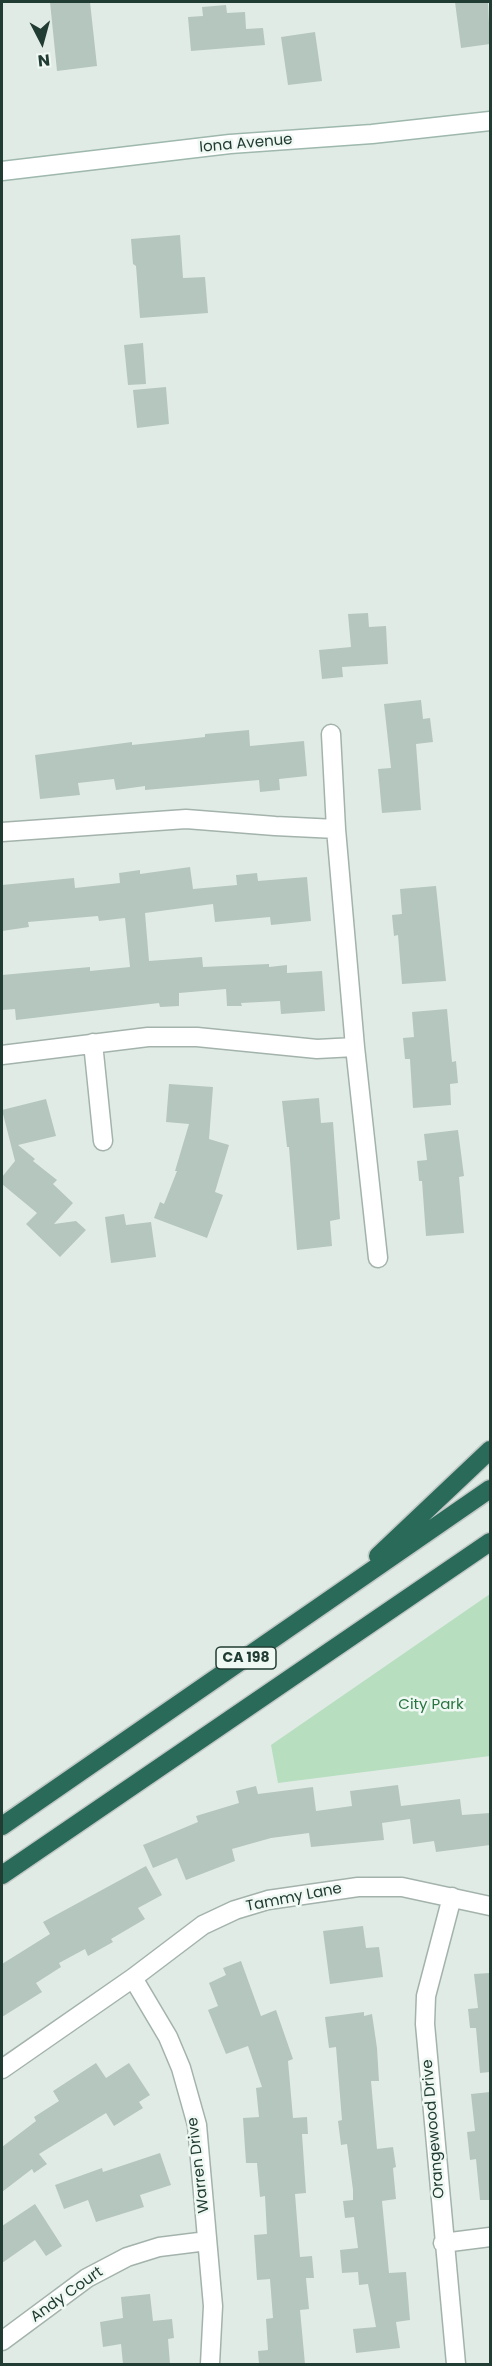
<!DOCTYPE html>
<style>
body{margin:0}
#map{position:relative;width:492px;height:2366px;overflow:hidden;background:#e0ebe5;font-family:Poppins,sans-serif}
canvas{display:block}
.frame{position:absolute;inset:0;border:3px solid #203c33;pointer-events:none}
.north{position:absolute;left:12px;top:12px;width:60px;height:60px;-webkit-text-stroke:4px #f0f8f3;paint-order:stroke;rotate:174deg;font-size:16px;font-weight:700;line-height:24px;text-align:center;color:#203c33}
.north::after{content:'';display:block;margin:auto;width:21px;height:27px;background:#203c33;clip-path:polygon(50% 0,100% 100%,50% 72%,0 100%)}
</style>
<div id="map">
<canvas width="492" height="2366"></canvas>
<div class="frame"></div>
<div class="north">N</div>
</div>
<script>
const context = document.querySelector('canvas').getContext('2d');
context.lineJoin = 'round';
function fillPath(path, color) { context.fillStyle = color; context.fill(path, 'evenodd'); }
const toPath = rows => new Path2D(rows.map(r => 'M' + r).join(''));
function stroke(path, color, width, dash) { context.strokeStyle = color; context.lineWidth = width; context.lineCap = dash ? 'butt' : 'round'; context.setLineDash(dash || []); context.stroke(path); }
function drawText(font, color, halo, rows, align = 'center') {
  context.font = font + ' Poppins,sans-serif'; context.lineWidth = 5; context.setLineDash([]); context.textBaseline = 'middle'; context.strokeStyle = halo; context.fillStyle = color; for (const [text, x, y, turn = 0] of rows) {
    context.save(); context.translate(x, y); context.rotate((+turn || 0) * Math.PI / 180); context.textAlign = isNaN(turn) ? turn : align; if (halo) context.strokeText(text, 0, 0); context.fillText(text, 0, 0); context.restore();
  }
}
const green = toPath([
 [490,1594,490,1756,278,1783,271,1745]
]);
const building = toPath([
 [50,2,90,2,97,66,57,71],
 [455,2,488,2,490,44,461,48],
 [226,5,227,13,245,12,246,29,263,28,265,45,191,51,188,17,203,16,202,7],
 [315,32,322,81,288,85,281,37],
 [180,235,183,278,205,277,208,313,140,318,136,266,133,264,131,239],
 [143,343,146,384,128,385,124,345],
 [166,387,169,424,137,428,133,390],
 [368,613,369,627,386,626,388,664,342,667,343,677,322,679,319,650,351,647,348,614],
 [421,700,423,719,430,718,433,742,416,744,421,810,382,813,378,769,391,768,384,704],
 [249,730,250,746,304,741,307,776,279,779,280,790,260,792,259,780,145,790,145,786,116,790,114,779,78,783,80,795,40,799,35,755,132,742,132,745,205,737,205,734],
 [190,867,193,889,237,885,236,875,257,873,258,881,307,877,311,921,271,925,270,917,215,922,213,904,145,913,149,961,202,957,203,967,269,964,269,967,287,965,287,973,322,971,325,1011,281,1014,280,1001,241,1003,242,1006,227,1006,226,989,179,993,179,1006,160,1007,159,1003,16,1020,15,1009,2,1010,2,975,90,967,90,971,130,967,125,918,99,921,98,916,28,922,29,927,2,931,2,885,74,878,75,888,120,883,119,873,140,870,140,874],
 [436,886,446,981,402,984,398,935,394,936,392,915,402,914,400,889],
 [447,1009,452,1062,456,1061,458,1083,450,1084,451,1105,413,1108,410,1059,405,1059,403,1038,414,1037,412,1012],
 [169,1084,213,1087,209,1139,229,1145,215,1192,223,1195,207,1238,154,1218,160,1202,164,1204,177,1171,175,1171,189,1124,166,1122],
 [319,1098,321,1123,333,1122,340,1219,330,1221,332,1246,297,1250,289,1147,287,1147,282,1101],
 [46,1099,56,1136,18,1145,35,1159,33,1161,57,1180,53,1184,73,1203,54,1224,76,1221,86,1230,60,1257,26,1224,37,1213,2,1184,2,1177,15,1161,2,1110],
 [458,1130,464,1176,459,1177,464,1233,426,1236,422,1181,419,1181,417,1161,427,1160,424,1134],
 [124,1214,126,1225,151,1222,156,1257,111,1263,105,1217],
 [398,1785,401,1806,460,1799,462,1815,490,1813,490,1845,436,1852,434,1841,413,1844,410,1819,382,1823,384,1840,311,1847,309,1833,271,1838,232,1849,235,1861,186,1880,177,1858,153,1868,143,1845,198,1822,196,1816,239,1803,236,1791,256,1786,258,1794,313,1787,316,1811,352,1806,350,1791],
 [146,1866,162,1895,138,1908,145,1919,111,1939,113,1942,88,1956,85,1949,59,1963,61,1967,36,1983,42,1992,2,2017,2,1964,50,1934,43,1922],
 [363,1926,366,1948,379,1947,383,1977,330,1984,323,1931],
 [241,1961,261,2016,276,2010,293,2059,288,2061,293,2118,307,2117,308,2134,302,2134,306,2193,295,2194,300,2257,312,2256,314,2278,306,2278,309,2309,300,2310,305,2364,259,2364,258,2351,268,2350,266,2319,273,2318,270,2279,257,2280,254,2235,267,2234,265,2196,260,2197,257,2163,246,2163,243,2118,259,2117,256,2088,262,2087,248,2046,226,2054,208,2010,218,2006,209,1983,226,1975,223,1968],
 [490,1973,490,2072,480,2073,476,2028,470,2028,468,2009,478,2008,474,1974],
 [364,2012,364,2016,372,2014,377,2048,379,2081,371,2081,377,2149,393,2147,396,2167,393,2168,396,2199,382,2201,389,2273,406,2272,410,2320,396,2322,400,2348,356,2353,353,2329,376,2327,368,2284,359,2285,358,2272,342,2273,340,2250,358,2248,354,2217,345,2218,343,2201,353,2200,353,2190,347,2144,341,2145,338,2121,342,2120,336,2047,329,2048,325,2017],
 [96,2063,106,2078,129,2063,150,2095,139,2102,143,2108,114,2126,106,2113,39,2154,47,2164,34,2173,32,2169,2,2192,2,2147,36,2121,34,2117,59,2101,53,2091],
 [490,2092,490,2200,480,2200,476,2159,470,2160,467,2132,475,2131,471,2094],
 [160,2153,171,2185,140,2195,144,2207,96,2222,88,2200,64,2209,55,2185,102,2168,103,2172],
 [35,2204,62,2246,46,2256,35,2240,2,2263,2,2226],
 [150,2294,153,2321,172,2319,174,2338,168,2339,170,2364,123,2364,121,2344,103,2347,100,2322,123,2318,121,2297]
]);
const street = toPath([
 [331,734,336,829,355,1047],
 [2,832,186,819,275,826,336,829],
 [93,1043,103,1141],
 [2,1055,148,1037,197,1037,317,1049,355,1047,378,1258],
 [452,1897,426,1996,425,2024,456,2364],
 [133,1978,168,2037,181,2068,197,2125,213,2306,210,2364],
 [2,2069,133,1978,203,1925,235,1910,268,1900,358,1887,402,1887,490,1906],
 [443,2243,490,2237],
 [2,2341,87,2278,127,2257,159,2247,207,2241]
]);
const secondary = toPath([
 [2,171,230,144,372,134,490,121]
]);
const highway = toPath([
 [378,1556,490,1450],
 [2,1826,490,1489],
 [2,1875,490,1542]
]);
const shields = [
 [246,1658,60]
];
const shieldNames = [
 ["CA 198",246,1658]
];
const streetNames = [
 ["Iona Avenue",246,144,-5],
 ["Tammy Lane",294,1898,-11],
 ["Orangewood Drive",434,2129,-95],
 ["Warren Drive",199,2165,-97],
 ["Andy Court",67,2295,-35]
];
const parkNames = [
 ["City Park",431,1705]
];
fillPath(green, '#b7debf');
fillPath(building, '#b5c6be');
stroke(street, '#a3b3ac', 21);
stroke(secondary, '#9eb8ad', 21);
stroke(highway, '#c1c8c6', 21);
stroke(street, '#fff', 18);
stroke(secondary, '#fff', 18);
stroke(highway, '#2a6a58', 18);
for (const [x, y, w] of shields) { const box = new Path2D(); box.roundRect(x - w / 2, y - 11, w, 22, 4.5); context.fillStyle = '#f0f8f3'; context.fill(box); stroke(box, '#203c33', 1.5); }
drawText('bold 14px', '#203c33', null, shieldNames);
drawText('15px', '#203c33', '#f0f8f3', streetNames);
drawText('15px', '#287540', '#f0f8f3', parkNames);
</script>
